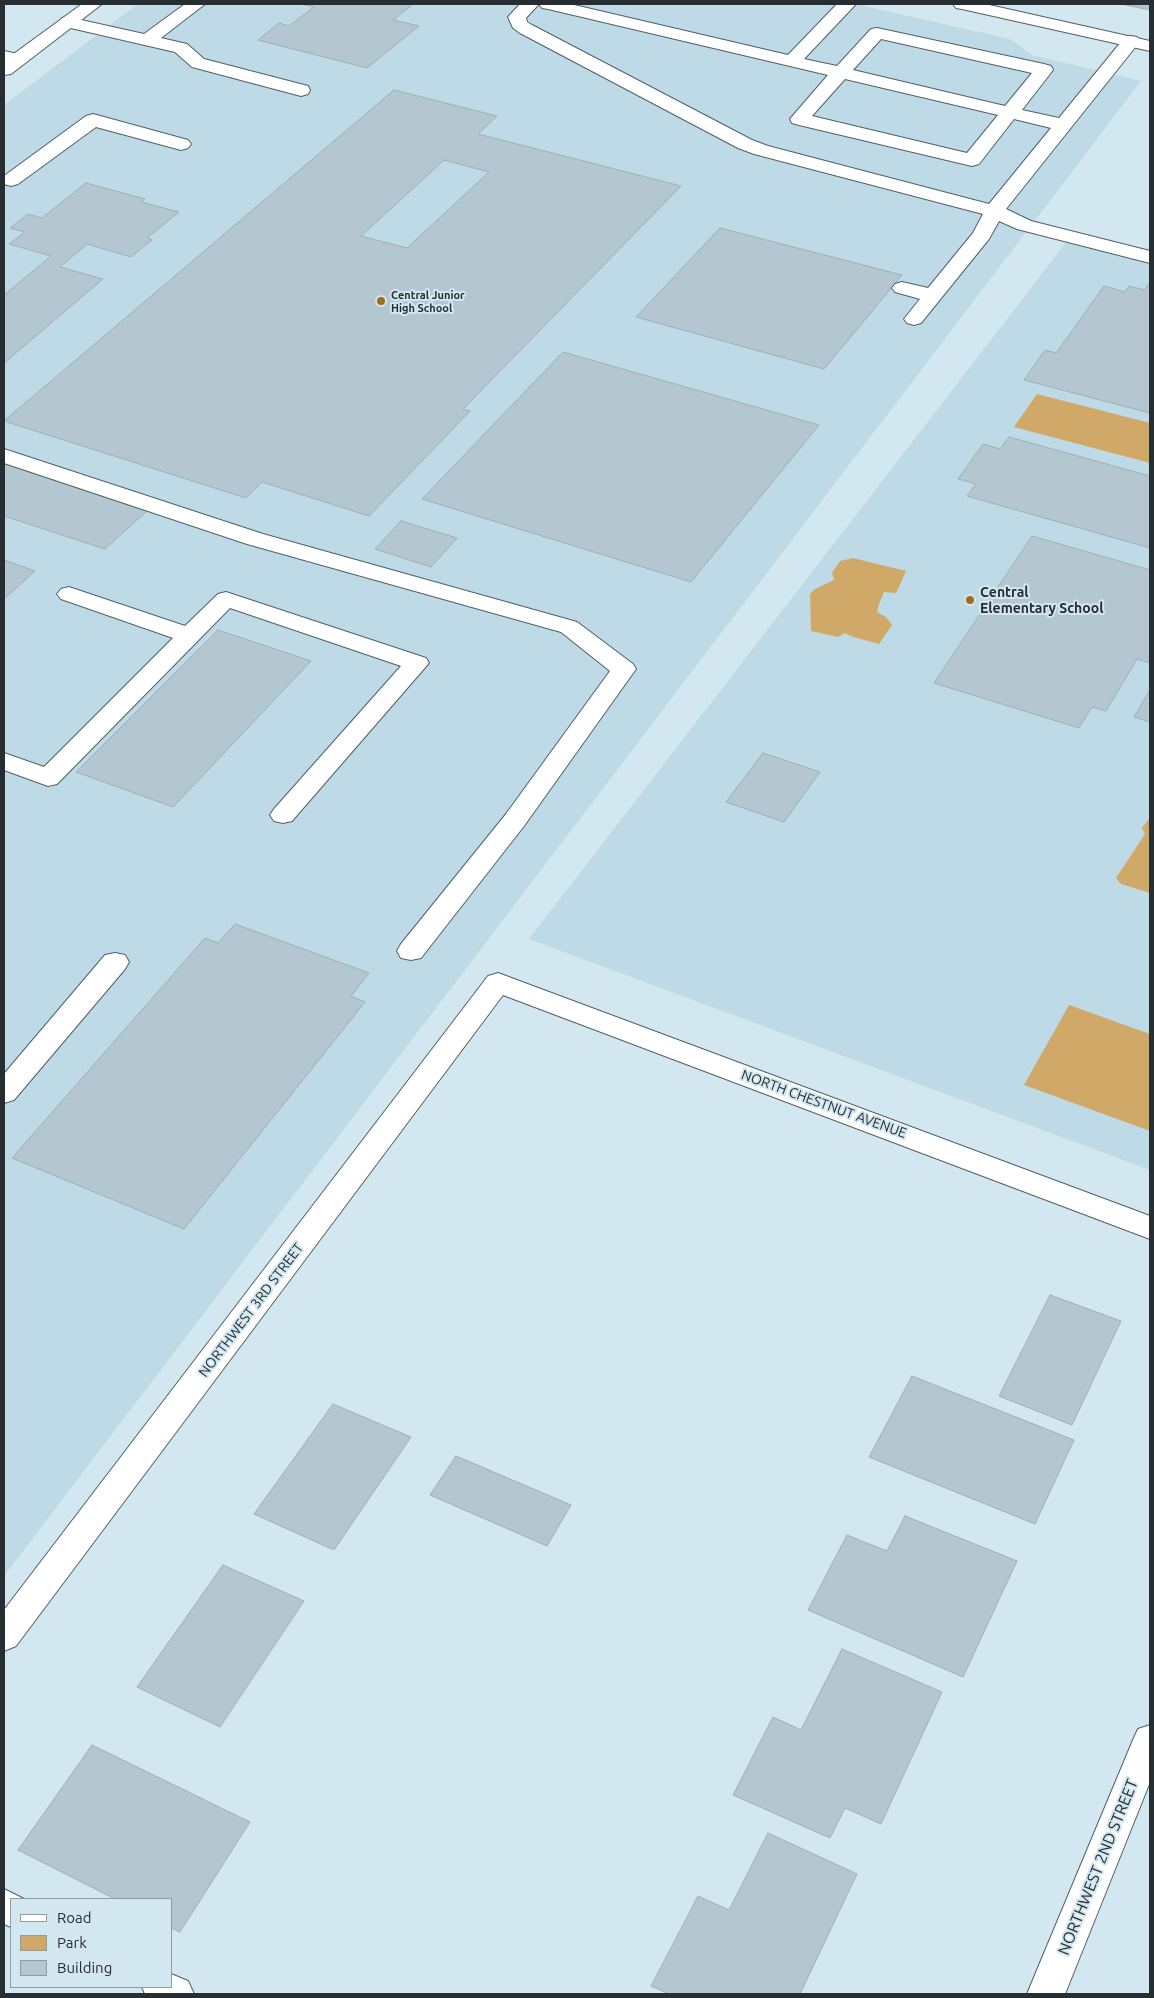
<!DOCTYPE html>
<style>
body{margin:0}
#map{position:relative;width:1154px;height:1998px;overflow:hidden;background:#d2e7f0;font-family:Ubuntu,sans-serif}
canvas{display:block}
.frame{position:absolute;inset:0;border:5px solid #262e31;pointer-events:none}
.legend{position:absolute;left:10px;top:1898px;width:162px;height:90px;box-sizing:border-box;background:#d2e7f0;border:1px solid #8d9da4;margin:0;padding:6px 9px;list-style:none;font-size:15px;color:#262e31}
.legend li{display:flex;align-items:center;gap:10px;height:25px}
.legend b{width:25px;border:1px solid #8d9da4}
</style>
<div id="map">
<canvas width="1154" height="1998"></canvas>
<div class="frame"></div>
<ul class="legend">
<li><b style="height:6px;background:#fff"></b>Road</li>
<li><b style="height:14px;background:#d0a968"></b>Park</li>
<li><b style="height:14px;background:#b4c7d1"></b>Building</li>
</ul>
</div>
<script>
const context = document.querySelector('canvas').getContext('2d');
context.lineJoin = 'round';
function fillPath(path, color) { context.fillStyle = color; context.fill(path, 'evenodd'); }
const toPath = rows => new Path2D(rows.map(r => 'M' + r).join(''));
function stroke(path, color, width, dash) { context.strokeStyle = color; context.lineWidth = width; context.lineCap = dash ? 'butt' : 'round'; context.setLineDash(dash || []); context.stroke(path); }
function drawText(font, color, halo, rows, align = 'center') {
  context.font = font + ' Ubuntu,sans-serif'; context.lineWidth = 4; context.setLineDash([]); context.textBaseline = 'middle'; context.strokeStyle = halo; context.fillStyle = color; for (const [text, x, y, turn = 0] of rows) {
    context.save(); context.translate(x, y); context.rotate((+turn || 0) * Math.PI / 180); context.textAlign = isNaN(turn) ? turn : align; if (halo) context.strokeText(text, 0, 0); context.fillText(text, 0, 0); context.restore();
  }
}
const built = toPath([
 [138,4,855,4,1010,39,1032,55,1141,81,4,1576,4,105],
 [1068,240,1150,262,1150,1170,529,939]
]);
const green = toPath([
 [1037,394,1150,423,1150,463,1014,427],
 [853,558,906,571,896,593,884,592,879,604,877,612,886,617,892,625,879,644,853,637,845,633,838,637,811,631,810,594,815,589,834,580,832,573,840,561],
 [1150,818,1150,893,1121,884,1116,878,1145,834,1142,828],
 [1069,1005,1150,1034,1150,1131,1024,1085]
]);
const building = toPath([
 [302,4,413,4,393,20,419,26,367,68,258,40,279,23,289,26,314,7,302,4],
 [1121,4,1150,4,1150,10,1121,4],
 [394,90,497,116,478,134,681,186,463,409,470,411,369,516,262,482,246,498,4,421,394,90],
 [444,160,489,172,407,248,361,236,444,160],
 [86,183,145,199,141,202,179,212,147,238,152,240,131,257,87,244,60,267,103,279,4,363,4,295,51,256,9,244,25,232,10,228,28,214,42,218,86,183],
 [720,228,902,275,824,369,636,317,720,228],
 [1150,282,1150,413,1024,380,1045,350,1056,353,1104,286,1125,292,1129,286,1145,290,1150,282],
 [563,352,819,425,691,582,422,499,563,352],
 [1009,437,1150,476,1150,548,967,496,976,484,958,479,983,444,1000,449,1009,437],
 [4,462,149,509,105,549,4,516,4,462],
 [401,521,457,538,431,567,375,549,401,521],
 [1032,536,1150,570,1150,663,1137,659,1106,711,1092,707,1079,728,934,683,1032,536],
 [4,560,35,571,4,599,4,560],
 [218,630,311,661,173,807,76,772,218,630],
 [1150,690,1150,722,1134,717,1150,690],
 [763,753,820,772,784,822,726,802,763,753],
 [235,924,369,973,351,996,365,1002,184,1229,12,1158,205,938,218,943,235,924],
 [1050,1295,1121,1321,1072,1425,999,1396,1050,1295],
 [912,1376,1074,1440,1035,1524,869,1457,912,1376],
 [333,1404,411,1437,334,1550,254,1514,333,1404],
 [456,1456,571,1505,547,1546,430,1495,456,1456],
 [905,1516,1017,1561,963,1677,808,1610,847,1535,887,1551,905,1516],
 [223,1565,304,1601,220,1727,137,1687,223,1565],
 [842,1649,942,1692,881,1824,845,1808,830,1838,733,1795,773,1717,801,1730,842,1649],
 [92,1745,250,1822,180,1932,171,1928,171,1899,115,1899,18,1850,92,1745],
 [768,1833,857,1874,800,1994,669,1994,651,1986,698,1896,729,1910,768,1833]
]);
const service = toPath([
 [185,4,205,4,161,38,187,44,204,59,308,86,310,90,308,94,301,96,192,67,175,52,62,26,59,22,62,18,68,17,144,34,185,4],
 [520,4,539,4,526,18,527,22,532,25,752,140,768,146,989,204,1051,128,1014,119,979,164,972,166,799,125,792,123,790,119,828,75,548,9,542,8,539,4,570,4,788,55,837,4,856,4,804,59,837,66,871,29,877,28,1044,64,1051,66,1053,70,1022,110,1059,118,1125,37,1131,36,1137,37,1140,41,1137,45,1006,209,1031,221,1150,251,1150,263,1017,229,999,221,989,239,921,323,914,325,907,323,904,319,920,299,895,292,892,288,895,284,902,282,928,288,973,233,983,214,754,154,738,148,520,33,513,28,508,17,520,4],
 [881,39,1032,73,1005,106,853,70,881,39],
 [845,79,998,115,967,153,812,116,845,79],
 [4,51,23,55,26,59,23,63,17,64,4,61,4,51],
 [93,114,188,140,191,144,188,148,181,150,96,127,18,184,11,186,4,184,4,176,86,116,93,114],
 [4,449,263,534,577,622,633,664,636,669,524,826,421,958,411,960,401,958,397,951,401,944,506,814,610,671,561,632,247,544,4,463,4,449],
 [69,587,185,626,218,594,226,592,426,658,429,663,292,821,283,823,274,821,270,815,274,809,401,666,230,608,57,784,48,786,4,770,4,753,44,767,173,638,61,599,57,594,61,589,69,587],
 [115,953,125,955,129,962,125,969,14,1100,4,1103,4,1074,105,955,115,953],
 [4,1889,24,1899,11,1899,11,1927,4,1924,4,1889],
 [171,1974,188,1981,194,1994,145,1994,142,1987,171,1987,171,1974]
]);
const minor = toPath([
 [498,973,1150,1216,1150,1239,503,995,16,1646,4,1651,4,1610,488,976,498,973],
 [1150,1725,1150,1782,1065,1994,1027,1994,1133,1740,1138,1729,1150,1725]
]);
const tertiary = toPath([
 [82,4,102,4,11,74,4,75,4,61,82,4]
]);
const secondary = toPath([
 [953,4,985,4,1150,41,1150,51,962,9,956,8,953,4]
]);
const markers = [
 [381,301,5,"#9a701d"],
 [970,600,5,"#9a701d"]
];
const farPoinames = [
 ["Central Junior",391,295],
 ["High School",391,308]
];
const poiNames = [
 ["Central",980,592],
 ["Elementary School",980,608]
];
const streetNames = [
 ["NORTH CHESTNUT AVENUE",824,1104,20],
 ["NORTHWEST 3RD STREET",251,1310,-53]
];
const nearStreetnames = [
 ["NORTHWEST 2ND STREET",1098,1867,-68]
];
fillPath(built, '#bedae6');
fillPath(green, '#d0a968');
fillPath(building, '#b4c7d1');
stroke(building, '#9cb0b9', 1);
stroke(service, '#4f6069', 2);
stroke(minor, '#4f6069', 2);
stroke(tertiary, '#4f6069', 2);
stroke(secondary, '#4f6069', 2);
fillPath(service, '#fff');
fillPath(minor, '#fff');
fillPath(tertiary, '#fff');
fillPath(secondary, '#fff');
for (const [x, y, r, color] of markers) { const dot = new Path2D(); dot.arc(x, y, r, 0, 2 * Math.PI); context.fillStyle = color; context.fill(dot); stroke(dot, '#d2e7f0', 2); }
drawText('bold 11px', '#262e31', '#d2e7f0', farPoinames, 'left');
drawText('bold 14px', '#262e31', '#d2e7f0', poiNames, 'left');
drawText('14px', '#262e31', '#d2e7f0', streetNames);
drawText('16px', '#262e31', '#d2e7f0', nearStreetnames);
</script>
